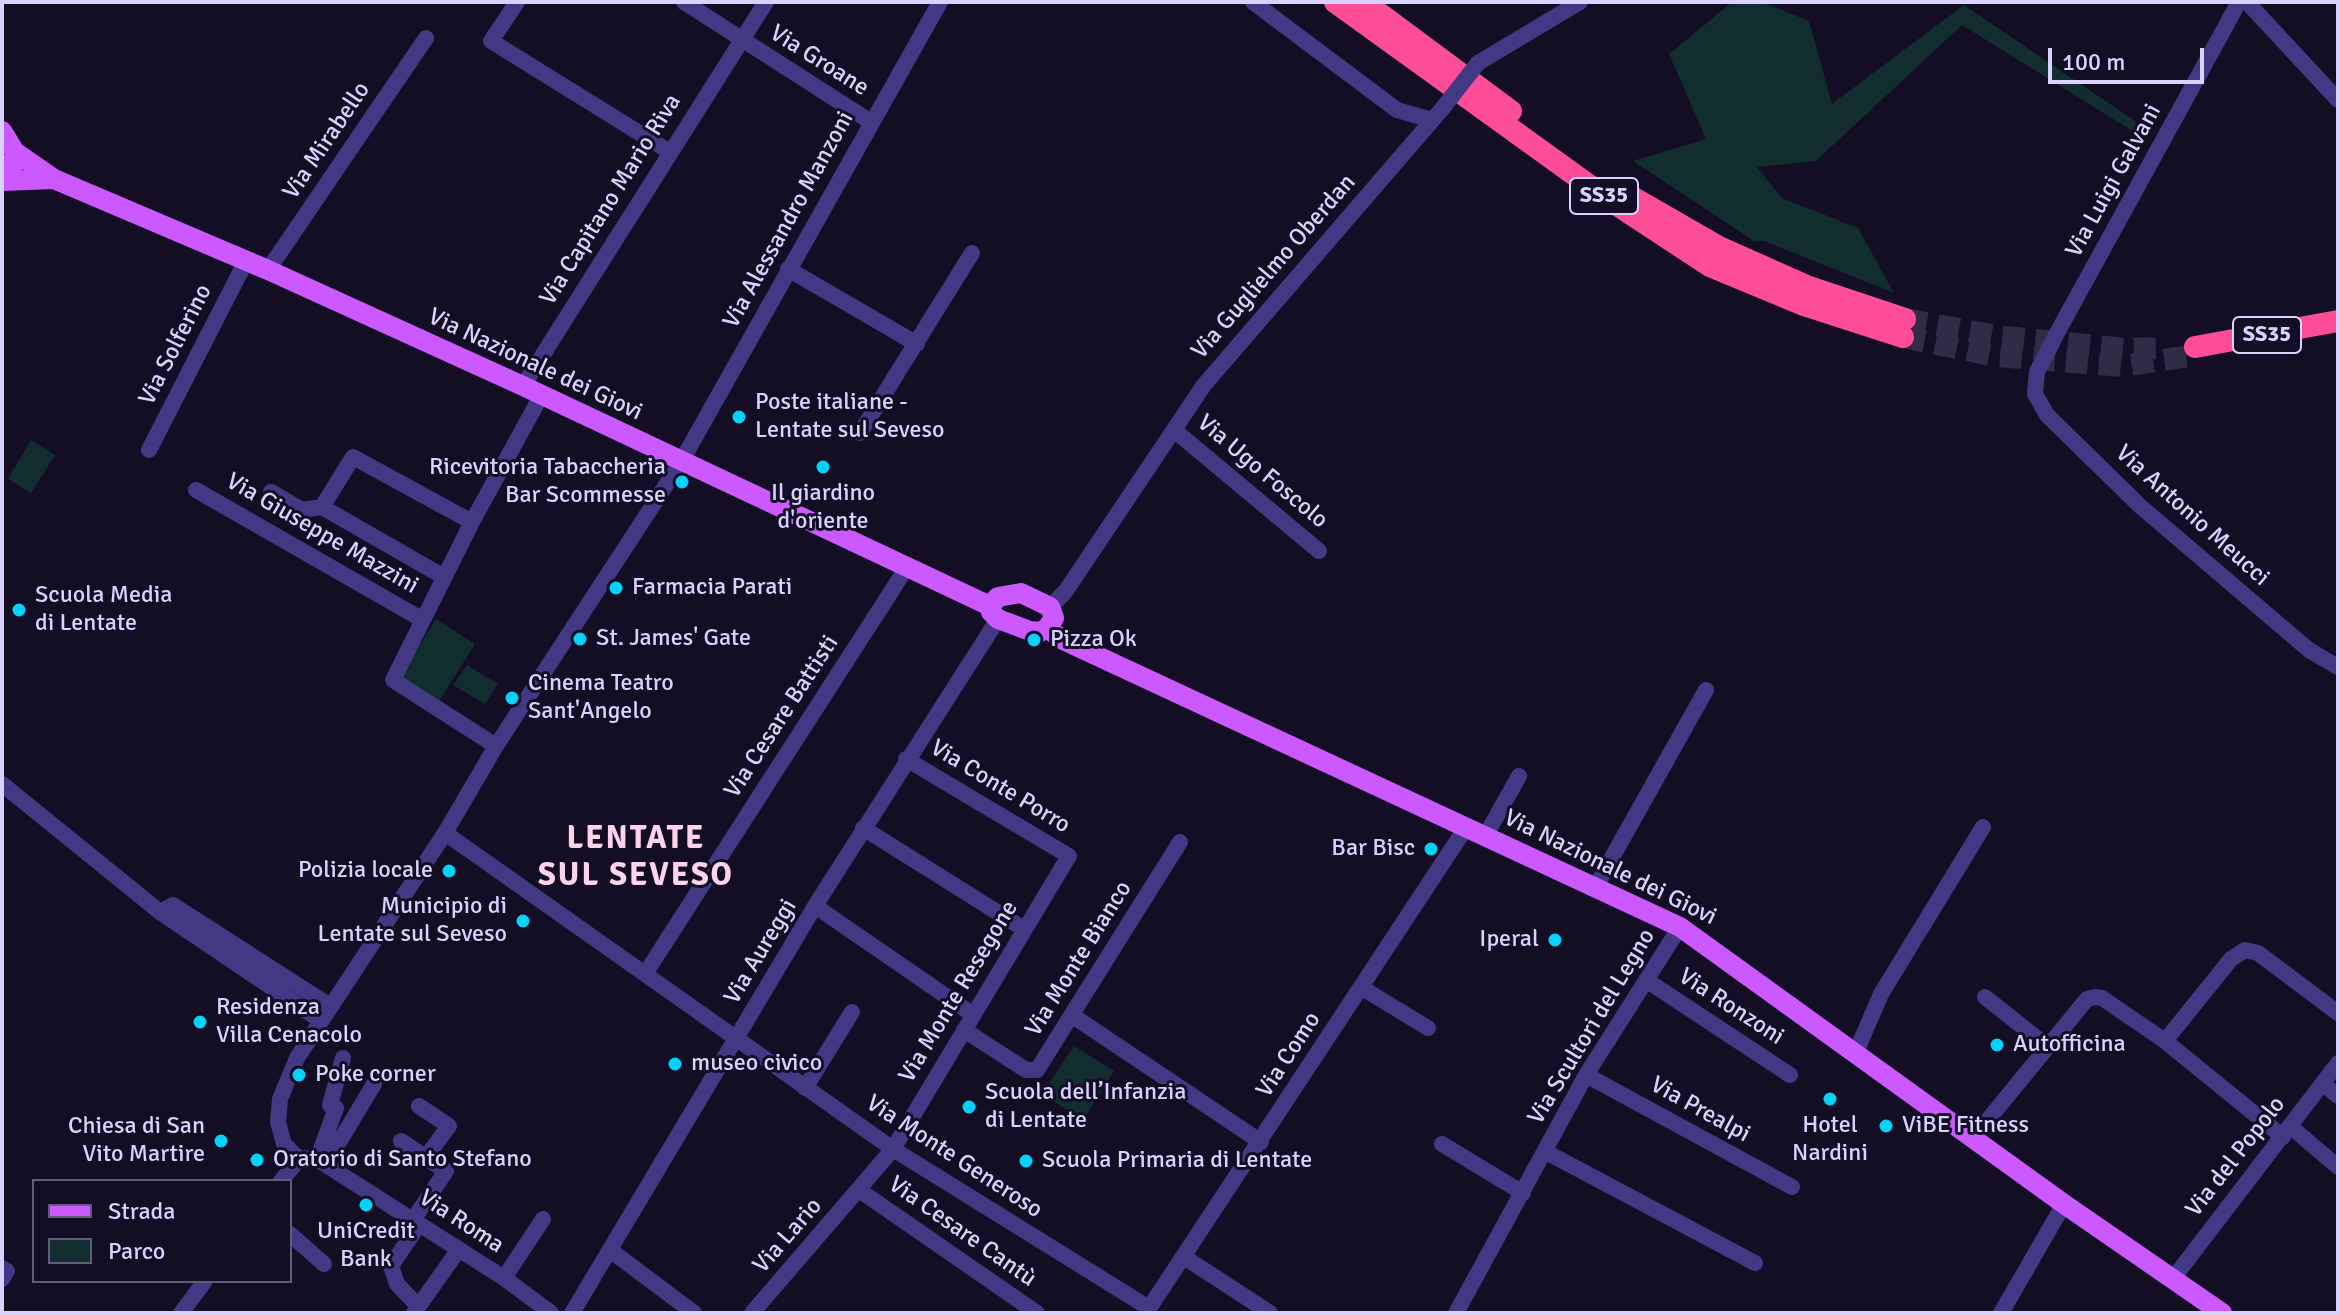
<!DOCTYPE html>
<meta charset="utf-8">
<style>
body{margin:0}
#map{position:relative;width:2340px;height:1315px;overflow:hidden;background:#130e24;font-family:Signika,sans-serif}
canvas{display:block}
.frame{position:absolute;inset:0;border:4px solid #d9d2ff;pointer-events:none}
.legend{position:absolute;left:32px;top:1179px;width:260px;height:104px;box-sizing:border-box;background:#130e24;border:2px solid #625c7c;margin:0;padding:10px 14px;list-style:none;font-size:24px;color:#d9d2ff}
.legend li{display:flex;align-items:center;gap:16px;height:40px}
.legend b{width:40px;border:2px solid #625c7c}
.scale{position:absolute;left:2048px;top:48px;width:156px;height:36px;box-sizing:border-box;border:4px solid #d9d2ff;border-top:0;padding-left:10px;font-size:24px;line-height:28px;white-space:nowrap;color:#d9d2ff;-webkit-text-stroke:6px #130e24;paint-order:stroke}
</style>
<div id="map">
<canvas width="2340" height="1315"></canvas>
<div class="frame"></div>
<ul class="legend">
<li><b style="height:10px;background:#cb59ff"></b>Strada</li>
<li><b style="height:22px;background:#112d2e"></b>Parco</li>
</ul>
<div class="scale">100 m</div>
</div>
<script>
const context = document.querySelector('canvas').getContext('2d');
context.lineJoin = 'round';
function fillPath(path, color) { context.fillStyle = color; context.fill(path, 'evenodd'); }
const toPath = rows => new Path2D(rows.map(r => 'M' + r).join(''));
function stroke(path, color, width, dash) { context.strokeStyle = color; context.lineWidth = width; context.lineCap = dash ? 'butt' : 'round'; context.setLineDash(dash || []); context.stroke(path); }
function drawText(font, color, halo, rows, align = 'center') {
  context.font = font + ' Signika,sans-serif'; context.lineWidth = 6; context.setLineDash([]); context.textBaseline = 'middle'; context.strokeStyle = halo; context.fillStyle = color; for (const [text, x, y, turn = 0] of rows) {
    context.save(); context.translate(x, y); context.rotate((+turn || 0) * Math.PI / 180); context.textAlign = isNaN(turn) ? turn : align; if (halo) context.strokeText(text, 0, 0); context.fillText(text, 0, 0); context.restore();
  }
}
const green = toPath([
 [1732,2,1762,2,1809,21,1832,104,1964,5,2138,123,2144,138,1962,25,1816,161,1757,167,1782,198,1858,228,1894,293,1764,241,1754,241,1633,161,1706,139,1669,54],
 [31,440,55,455,31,493,8,479],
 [436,619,475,644,439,701,400,676],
 [467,665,498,684,485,704,453,685],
 [1074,1046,1114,1071,1083,1120,1042,1094]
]);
const highwayTunnel = toPath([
 [1905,319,1996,336,2127,349,2166,348],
 [1903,337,1996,356,2122,366,2197,355]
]);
const minor = toPath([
 [517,2,491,41,670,152],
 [684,2,871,122],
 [1253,2,1397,110,1432,120],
 [2239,2,2057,333,2037,372,2035,394,2047,415,2140,506,2309,650,2338,667],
 [2247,2,2338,100],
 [1478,63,1580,2],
 [788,269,917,344],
 [268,270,426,38],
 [523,386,766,2],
 [1174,430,1319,551],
 [860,433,972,253],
 [149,450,246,261],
 [196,490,423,620],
 [271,492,302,510,322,507,444,577],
 [322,507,353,457,472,522],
 [1050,607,1065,592,1204,385,1442,109],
 [496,746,393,680,472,522,541,396],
 [2,784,160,912,320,1020],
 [863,828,1024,929],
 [445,833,893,1149,1149,1308],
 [1486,835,1519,776],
 [1596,886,1706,690],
 [815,906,972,1014],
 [160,912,173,905,330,1006],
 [645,974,907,567],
 [1646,980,1790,1075],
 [1362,988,1428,1028],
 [1985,997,2048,1047],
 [1073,1016,1261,1142],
 [964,1030,1026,1070,1037,1070,1180,842],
 [2165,1041,2231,959,2245,950,2258,953,2338,1013],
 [1856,1052,1881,994,1983,827],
 [1586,1075,1792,1187],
 [2323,1084,2338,1096],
 [805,1088,852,1012],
 [419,1106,449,1126,426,1157],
 [2291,1127,2338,1167],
 [1973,1138,2087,999,2095,997,2102,998,2165,1041,2283,1137],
 [401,1141,446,1171,413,1220],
 [1442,1144,1523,1193],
 [1546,1152,1755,1263],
 [299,1159,284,1144,278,1122,280,1099,297,1058,445,833,496,746,681,462,940,2],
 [299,1159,310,1158,323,1163,504,1278,551,1313],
 [317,1160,336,1108,330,1105,343,1058],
 [326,1164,374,1084],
 [281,1181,299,1159],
 [859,1190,1037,1313],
 [290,1234,324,1264],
 [610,1250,694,1313],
 [1184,1257,1270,1313],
 [2,1268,7,1271,2,1279],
 [504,1278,543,1219],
 [2172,1280,2338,1063],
 [418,1306,397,1284,391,1266,419,1224],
 [181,1313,205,1281],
 [414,1313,459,1249],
 [572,1313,815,906,998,619],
 [752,1313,893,1149,1069,856,906,759],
 [1146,1313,1467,826],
 [1456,1313,1586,1075,1680,927],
 [2001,1313,2064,1204]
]);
const major = toPath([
 [2,131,15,152,12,168,2,181],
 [15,152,54,179,268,270,523,386,990,606],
 [2,181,54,179],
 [1021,593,1050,607,1054,618,1047,628,1040,632,1030,631,998,619,991,612,990,606,998,597,1021,593],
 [1047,628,1063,640,1680,927,2064,1204,2222,1313]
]);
const highway = toPath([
 [1335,2,1608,199,1710,266,1804,305,1903,337],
 [1364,2,1511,111],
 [1620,190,1719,247,1809,287,1905,319],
 [2195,347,2338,321]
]);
const minorBridge = toPath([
 [1442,109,1478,63]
]);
const markers = [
 [739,417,8,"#01d3fc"],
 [823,467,8,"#01d3fc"],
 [682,482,8,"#01d3fc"],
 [616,588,8,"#01d3fc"],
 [19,610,8,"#01d3fc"],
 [580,639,8,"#01d3fc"],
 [1034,640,8,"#01d3fc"],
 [512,698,8,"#01d3fc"],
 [1431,849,8,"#01d3fc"],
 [449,871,8,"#01d3fc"],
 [523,921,8,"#01d3fc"],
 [1555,940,8,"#01d3fc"],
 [200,1022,8,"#01d3fc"],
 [1997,1045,8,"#01d3fc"],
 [675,1064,8,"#01d3fc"],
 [299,1075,8,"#01d3fc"],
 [1830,1099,8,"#01d3fc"],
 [969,1107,8,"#01d3fc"],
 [1886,1126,8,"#01d3fc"],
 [221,1141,8,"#01d3fc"],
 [257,1160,8,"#01d3fc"],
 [1026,1161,8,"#01d3fc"],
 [366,1205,8,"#01d3fc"]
];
const shields = [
 [1604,196,68],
 [2267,335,68]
];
const shieldNames = [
 ["SS35",1604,196],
 ["SS35",2267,335]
];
const streetNames = [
 ["Via Groane",819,61,32],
 ["Via Mirabello",327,141,-56],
 ["Via Luigi Galvani",2114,181,-61],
 ["Via Capitano Mario Riva",611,200,-58],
 ["Via Alessandro Manzoni",789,220,-61],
 ["Via Guglielmo Oberdan",1274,267,-49],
 ["Via Solferino",176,345,-63],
 ["Via Nazionale dei Giovi",535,365,25],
 ["Via Ugo Foscolo",1262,472,40],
 ["Via Antonio Meucci",2192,516,42],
 ["Via Giuseppe Mazzini",322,534,30],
 ["Via Cesare Battisti",782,717,-57],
 ["Via Conte Porro",1000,787,31],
 ["Via Nazionale dei Giovi",1610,868,26],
 ["Via Aureggi",761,952,-59],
 ["Via Monte Bianco",1079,959,-58],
 ["Via Monte Resegone",959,992,-59],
 ["Via Ronzoni",1731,1007,33],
 ["Via Scultori del Legno",1592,1027,-59],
 ["Via Como",1289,1055,-57],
 ["Via Prealpi",1700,1110,29],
 ["Via Monte Generoso",954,1157,33],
 ["Via del Popolo",2236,1157,-52],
 ["Via Roma",461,1222,33],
 ["Via Cesare Cantù",962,1232,35],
 ["Via Lario",788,1236,-49]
];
const poiNames = [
 ["Poste italiane -",755,403],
 ["Lentate sul Seveso",755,431],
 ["Ricevitoria Tabaccheria",666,468,"right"],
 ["Bar Scommesse",666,496,"right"],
 ["Il giardino",823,494,"center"],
 ["d'oriente",823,522,"center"],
 ["Farmacia Parati",632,588],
 ["Scuola Media",35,596],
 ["di Lentate",35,624],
 ["St. James' Gate",596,639],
 ["Pizza Ok",1050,640],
 ["Cinema Teatro",528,684],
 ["Sant'Angelo",528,712],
 ["Bar Bisc",1415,849,"right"],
 ["Polizia locale",433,871,"right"],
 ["Municipio di",507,907,"right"],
 ["Lentate sul Seveso",507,935,"right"],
 ["Iperal",1539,940,"right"],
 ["Residenza",216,1008],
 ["Villa Cenacolo",216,1036],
 ["Autofficina",2013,1045],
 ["museo civico",691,1064],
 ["Poke corner",315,1075],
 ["Scuola dell’Infanzia",985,1093],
 ["di Lentate",985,1121],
 ["Hotel",1830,1126,"center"],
 ["Nardini",1830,1154,"center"],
 ["ViBE Fitness",1902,1126],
 ["Chiesa di San",205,1127,"right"],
 ["Vito Martire",205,1155,"right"],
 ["Oratorio di Santo Stefano",273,1160],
 ["Scuola Primaria di Lentate",1042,1161],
 ["UniCredit",366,1232,"center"],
 ["Bank",366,1260,"center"]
];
const districtNames = [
 ["LENTATE",636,840],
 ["SUL SEVESO",636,877]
];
fillPath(green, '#112d2e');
stroke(highwayTunnel, '#312b45', 22, [22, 11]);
stroke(minor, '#413983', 16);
stroke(major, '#cb59ff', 20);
stroke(highway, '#fe4d97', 22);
stroke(minorBridge, '#413983', 16);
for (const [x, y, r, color] of markers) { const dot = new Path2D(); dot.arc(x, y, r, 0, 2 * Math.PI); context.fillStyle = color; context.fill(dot); stroke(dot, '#130e24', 3); }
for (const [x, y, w] of shields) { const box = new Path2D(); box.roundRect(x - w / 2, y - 18, w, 36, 6); context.fillStyle = '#130e24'; context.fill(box); stroke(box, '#d9d2ff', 2); }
drawText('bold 22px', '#d9d2ff', null, shieldNames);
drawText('24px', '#d9d2ff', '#130e24', streetNames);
drawText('24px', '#d9d2ff', '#130e24', poiNames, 'left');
context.letterSpacing = '2px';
drawText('bold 32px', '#ffd3ec', '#130e24', districtNames);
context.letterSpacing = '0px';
</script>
